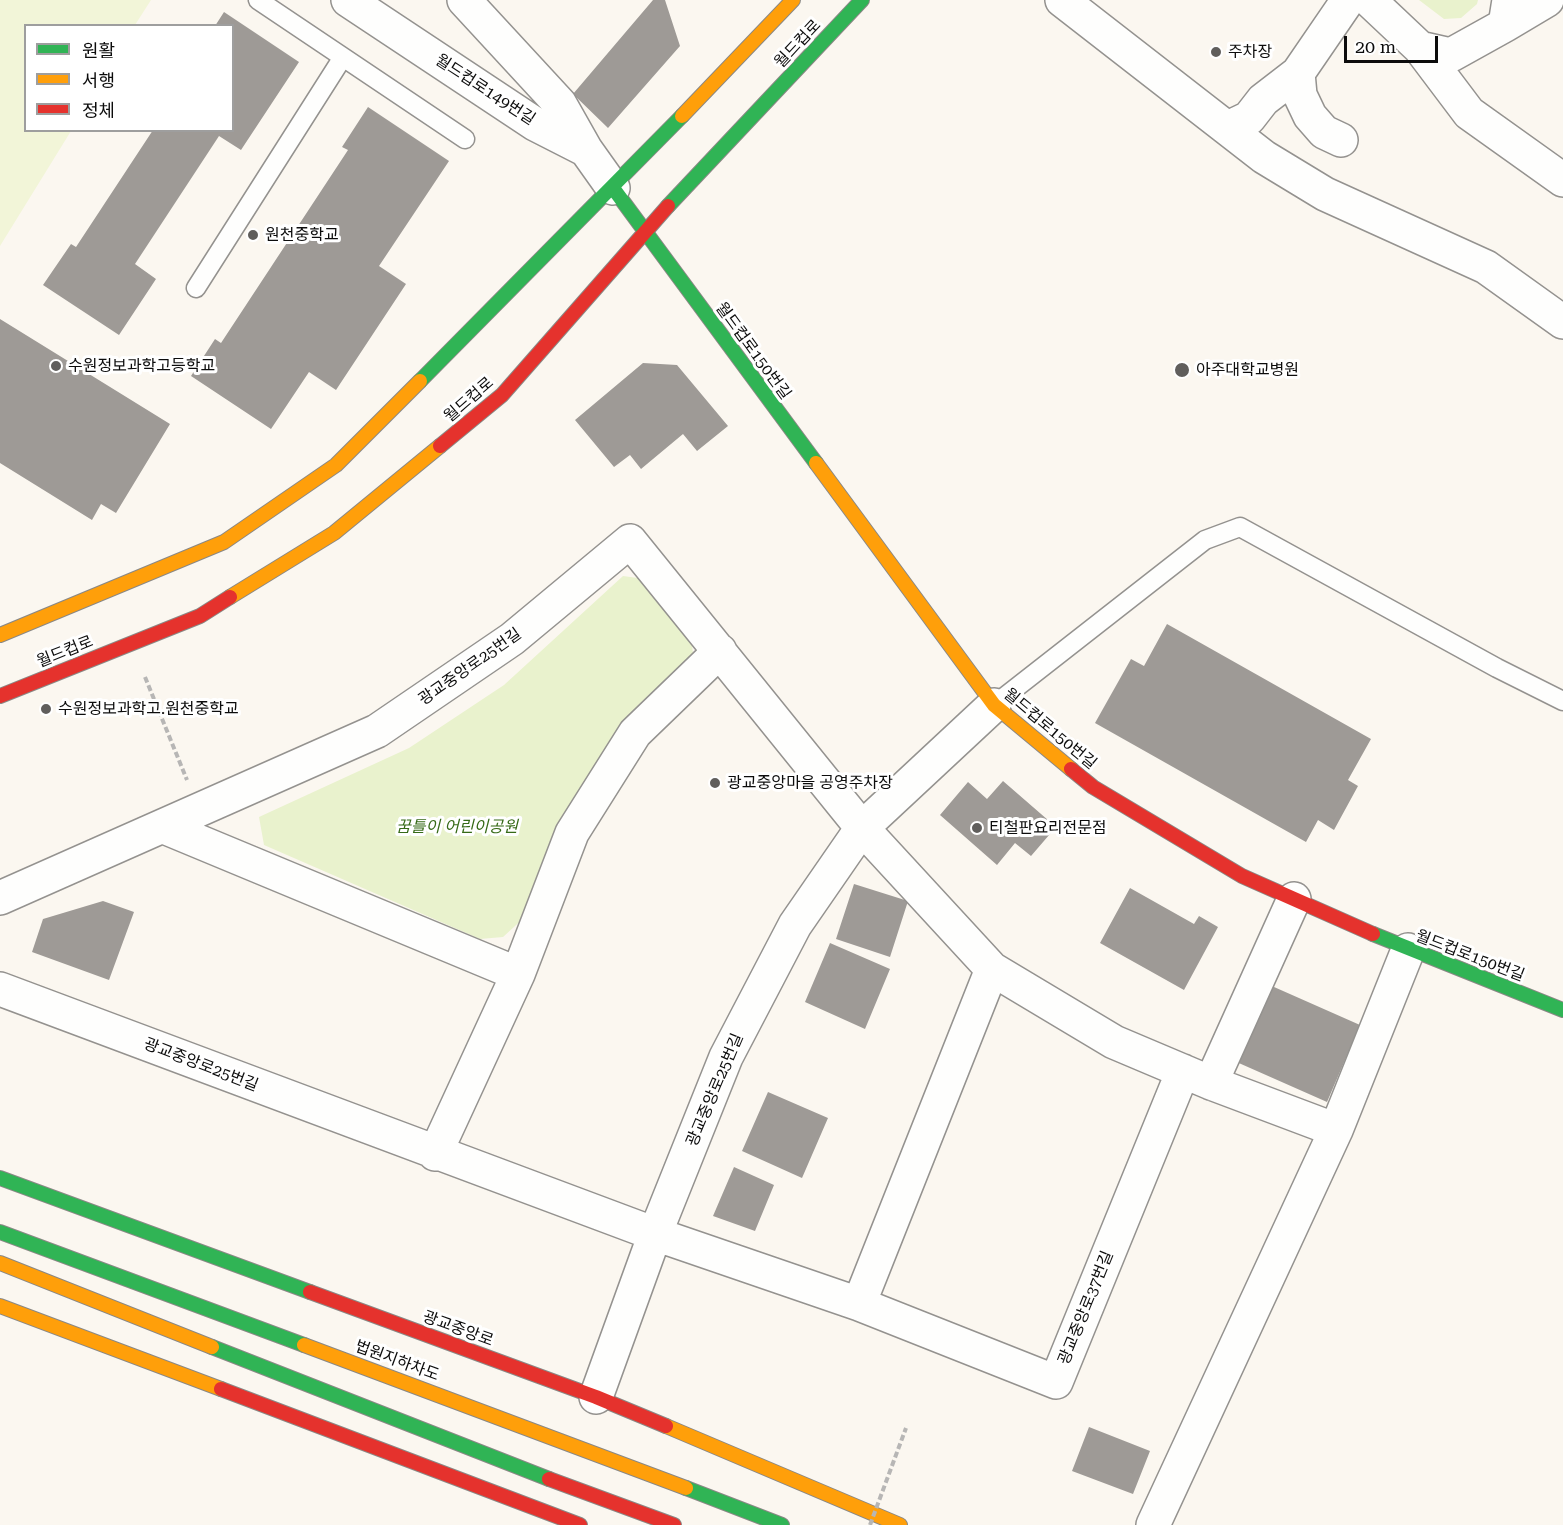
<!DOCTYPE html>
<meta charset="utf-8">
<style>
body{margin:0}
#map{position:relative;width:1563px;height:1525px;overflow:hidden;background:#fbf7f0;font-family:"Roboto Serif","Noto Sans KR",serif}
canvas{display:block}
.legend{position:absolute;left:24px;top:24px;width:210px;height:108px;box-sizing:border-box;background:#fff;border:2px solid #9e9e9e;margin:0;padding:8px 10px;list-style:none;font-size:18px;color:#0c0c0c}
.legend li{display:flex;align-items:center;gap:12px;height:30px}
.legend b{width:30px;border:2px solid #9e9e9e}
.scale{position:absolute;left:1344px;top:36px;width:94px;height:27px;box-sizing:border-box;border:3px solid #0c0c0c;border-top:0;padding-left:8px;font-size:18px;line-height:21px;white-space:nowrap;color:#0c0c0c;-webkit-text-stroke:4px #fff;paint-order:stroke}
</style>
<div id="map">
<canvas width="1563" height="1525"></canvas>
<ul class="legend">
<li><b style="height:8px;background:#30b455"></b>원활</li>
<li><b style="height:8px;background:#ff9f0a"></b>서행</li>
<li><b style="height:8px;background:#e5322d"></b>정체</li>
</ul>
<div class="scale">20 m</div>
</div>
<script>
const context = document.querySelector('canvas').getContext('2d');
context.lineJoin = 'round';
function fillPath(path, color) { context.fillStyle = color; context.fill(path, 'evenodd'); }
const toPath = rows => new Path2D(rows.map(r => 'M' + r).join(''));
function stroke(path, color, width, dash) { context.strokeStyle = color; context.lineWidth = width; context.lineCap = dash ? 'butt' : 'round'; context.setLineDash(dash || []); context.stroke(path); }
function drawText(font, color, halo, rows, align = 'center') {
  context.font = font + ' "Roboto Serif","Noto Sans KR",serif'; context.lineWidth = 6; context.setLineDash([]); context.textBaseline = 'middle'; context.strokeStyle = halo; context.fillStyle = color; for (const [text, x, y, turn = 0] of rows) {
    context.save(); context.translate(x, y); context.rotate((+turn || 0) * Math.PI / 180); context.textAlign = isNaN(turn) ? turn : align; if (halo) context.strokeText(text, 0, 0); context.fillText(text, 0, 0); context.restore();
  }
}
const green = toPath([
 [1419,0,1478,0,1477,4,1461,18,1444,19],
 [623,576,645,579,690,632,693,653,622,722,557,825,526,916,503,937,480,939,264,845,259,817,409,748,504,685]
]);
const pitch = toPath([
 [0,0,151,0,135,25,26,26,26,130,71,131,0,246]
]);
const building = toPath([
 [653,0,665,0,680,46,608,128,573,94],
 [224,12,299,62,241,150,219,136,135,264,156,279,119,335,43,285,71,244,76,247,153,130,232,130,232,26,215,26],
 [368,107,449,161,379,266,406,284,336,390,309,372,271,429,191,376,215,339,221,343,348,150,342,147],
 [0,319,170,424,116,513,101,504,92,520,0,463],
 [643,363,677,365,728,426,697,451,683,434,641,469,630,455,614,467,575,420],
 [1167,624,1371,739,1348,780,1358,786,1334,830,1318,820,1306,842,1095,723,1131,659,1144,666],
 [1003,781,1056,827,1031,856,1015,843,997,865,940,815,968,782,987,799],
 [854,884,908,901,890,957,836,939],
 [1130,888,1194,924,1199,916,1218,927,1184,990,1100,943],
 [103,901,134,912,109,980,32,952,43,919],
 [830,943,890,969,865,1029,805,1002],
 [1265,983,1360,1025,1327,1102,1232,1060],
 [768,1092,828,1118,802,1178,742,1151],
 [734,1167,774,1185,755,1231,713,1216],
 [1089,1427,1150,1451,1133,1494,1072,1471]
]);
const path = toPath([
 [145,677,187,780]
]);
const lane = toPath([
 [258,0,465,139],
 [196,288,343,57],
 [994,705,1205,540,1240,527,1497,668,1563,701]
]);
const street = toPath([
 [348,0,535,124,586,150],
 [464,0,560,104,586,150,613,188],
 [1062,0,1264,157,1325,194,1486,267,1563,322],
 [1369,0,1420,48,1451,55,1505,25,1509,0],
 [1505,25,1547,0],
 [1420,48,1469,113,1563,180],
 [1228,128,1249,118,1263,100,1298,73],
 [1341,140,1324,132,1310,116,1300,95,1298,73,1348,0],
 [164,827,518,974,435,1154],
 [0,898,377,731,512,639,630,541,862,828,992,969,1114,1042,1211,1083,1336,1130],
 [518,974,572,833,635,733,720,651],
 [0,989,655,1234,859,1304,1056,1382,1183,1071],
 [1211,1083,1294,899],
 [859,1304,992,969],
 [596,1397,655,1234,726,1057,795,925,862,828,994,705],
 [1153,1525,1336,1130,1408,950]
]);
const fast = toPath([
 [613,188,816,463],
 [668,206,862,0],
 [420,381,682,116],
 [1373,934,1563,1010],
 [0,1178,310,1292],
 [0,1232,304,1345],
 [212,1347,549,1479],
 [686,1488,782,1525]
]);
const slow = toPath([
 [682,116,793,0],
 [816,463,994,705,1071,769],
 [230,597,334,533,440,446],
 [0,635,224,542,336,465,420,381],
 [0,1263,212,1347],
 [0,1306,221,1389],
 [304,1345,686,1488],
 [666,1426,900,1525]
]);
const jam = toPath([
 [440,446,502,395,668,206],
 [0,696,200,616,230,597],
 [1071,769,1093,787,1242,876,1373,934],
 [310,1292,596,1397,666,1426],
 [221,1389,580,1525],
 [549,1479,674,1525]
]);
const pathBridge = toPath([
 [870,1525,906,1428]
]);
const markers = [
 [1216,52,6,"#605e5c"],
 [253,235,6,"#605e5c"],
 [56,366,6,"#605e5c"],
 [1182,370,8,"#605e5c"],
 [46,709,6,"#605e5c"],
 [715,783,6,"#605e5c"],
 [977,828,6,"#605e5c"]
];
const streetNames = [
 ["월드컵로",798,44,-47],
 ["월드컵로149번길",485,90,33],
 ["월드컵로150번길",753,351,54],
 ["월드컵로",469,400,-41],
 ["월드컵로",65,652,-22],
 ["광교중앙로25번길",470,667,-35],
 ["월드컵로150번길",1050,729,40],
 ["월드컵로150번길",1470,956,21],
 ["광교중앙로25번길",201,1065,21],
 ["광교중앙로25번길",715,1090,-67],
 ["광교중앙로37번길",1086,1308,-68],
 ["광교중앙로",458,1329,20],
 ["법원지하차도",397,1361,20]
];
const poiNames = [
 ["주차장",1228,52],
 ["원천중학교",265,235],
 ["수원정보과학고등학교",68,366],
 ["아주대학교병원",1196,370],
 ["수원정보과학고.원천중학교",58,709],
 ["광교중앙마을 공영주차장",727,783],
 ["티철판요리전문점",989,828]
];
const parkNames = [
 ["꿈틀이 어린이공원",457,827]
];
fillPath(green, '#e9f2cd');
fillPath(pitch, '#f2f5d8');
fillPath(building, '#9e9a96');
stroke(lane, '#94928f', 21);
stroke(street, '#94928f', 36);
stroke(fast, '#8a8885', 16);
stroke(slow, '#8a8885', 16);
stroke(jam, '#8a8885', 16);
stroke(path, '#b7b6b5', 4, [6, 3]);
stroke(lane, '#fefefd', 18);
stroke(street, '#fefefd', 33);
stroke(fast, '#30b455', 14);
stroke(slow, '#ff9f0a', 14);
stroke(jam, '#e5322d', 14);
stroke(pathBridge, '#b7b6b5', 4, [6, 3]);
for (const [x, y, r, color] of markers) { const dot = new Path2D(); dot.arc(x, y, r, 0, 2 * Math.PI); context.fillStyle = color; context.fill(dot); stroke(dot, '#fff', 2); }
drawText('16px', '#0c0c0c', '#fff', streetNames);
drawText('16px', '#0c0c0c', '#fff', poiNames, 'left');
drawText('italic 16px', '#366a17', '#fff', parkNames);
</script>
